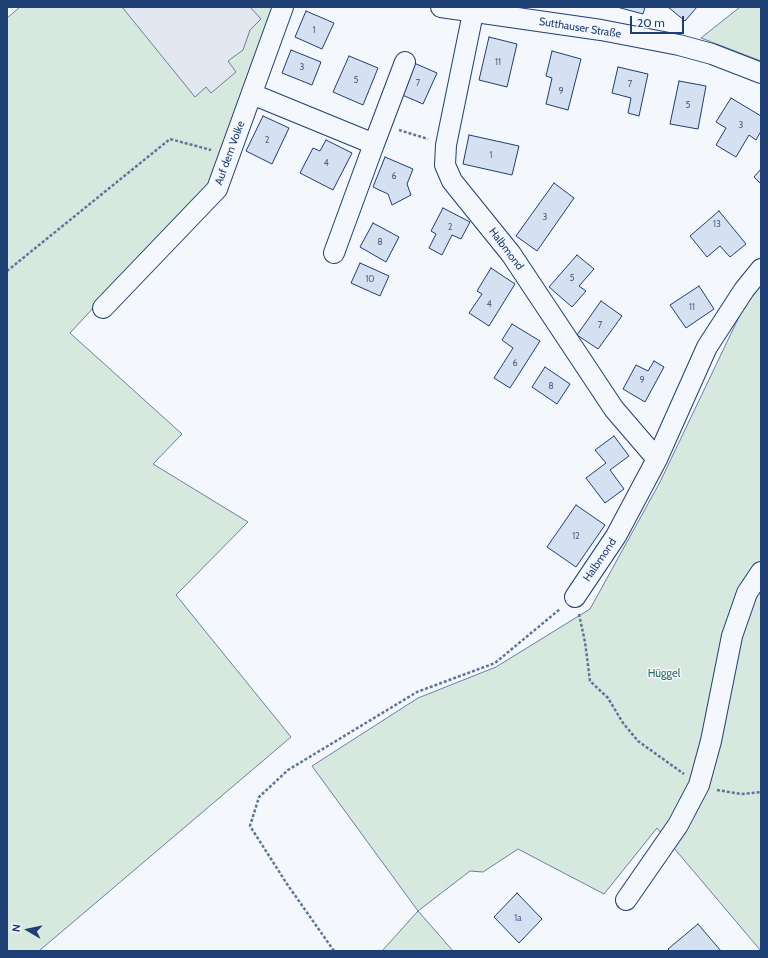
<!DOCTYPE html>
<meta charset="utf-8">
<style>
body{margin:0}
#map{position:relative;width:768px;height:958px;overflow:hidden;background:#f4f7fb;font-family:Cabin,sans-serif}
canvas{display:block}
.frame{position:absolute;inset:0;border:8px solid #1d3f73;pointer-events:none}
.north{position:absolute;left:8px;top:910px;width:40px;height:40px;-webkit-text-stroke:3px #f4f7fb;paint-order:stroke;rotate:279deg;font-size:11px;font-weight:700;line-height:16px;text-align:center;color:#1d3f73}
.north::after{content:'';display:block;margin:auto;width:14px;height:18px;background:#1d3f73;clip-path:polygon(50% 0,100% 100%,50% 72%,0 100%)}
.scale{position:absolute;left:630px;top:16px;width:54px;height:18px;box-sizing:border-box;border:2px solid #1d3f73;border-top:0;padding-left:5px;font-size:12px;line-height:14px;white-space:nowrap;color:#1d3f73;-webkit-text-stroke:3px #f4f7fb;paint-order:stroke}
</style>
<div id="map">
<canvas width="768" height="958"></canvas>
<div class="frame"></div>
<div class="north">N</div>
<div class="scale">20 m</div>
</div>
<script>
const context = document.querySelector('canvas').getContext('2d');
context.lineJoin = 'round';
function fillPath(path, color) { context.fillStyle = color; context.fill(path, 'evenodd'); }
const toPath = rows => new Path2D(rows.map(r => 'M' + r).join(''));
function stroke(path, color, width, dash) { context.strokeStyle = color; context.lineWidth = width; context.lineCap = dash ? 'butt' : 'round'; context.setLineDash(dash || []); context.stroke(path); }
function drawText(font, color, halo, rows, align = 'center') {
  context.font = font + ' Cabin,sans-serif'; context.lineWidth = 3; context.setLineDash([]); context.textBaseline = 'middle'; context.strokeStyle = halo; context.fillStyle = color; for (const [text, x, y, turn = 0] of rows) {
    context.save(); context.translate(x, y); context.rotate((+turn || 0) * Math.PI / 180); context.textAlign = isNaN(turn) ? turn : align; if (halo) context.strokeText(text, 0, 0); context.fillText(text, 0, 0); context.restore();
  }
}
const green = toPath([
 [20,7,273,7,212,177,207,186,70,333,182,434,153,464,248,522,176,595,291,737,39,951,7,951,7,18,20,7],
 [740,7,761,7,761,61,701,38,740,7],
 [761,284,761,951,657,828,604,894,518,849,483,872,470,871,418,911,453,951,382,951,418,911,312,766,418,698,496,667,590,609,660,482,748,298,761,284]
]);
const parking = toPath([
 [122,7,250,7,261,19,250,30,243,50,228,61,236,72,211,93,206,87,195,97,122,7]
]);
const building = toPath([
 [617,7,645,7,643,14,617,7],
 [668,7,697,7,685,21,668,7],
 [306,11,334,23,322,49,295,37,306,11],
 [489,37,517,44,507,87,479,80,489,37],
 [291,50,321,62,312,85,282,73,291,50],
 [552,51,581,59,568,110,546,104,552,78,546,76,552,51],
 [349,56,378,68,363,105,333,92,349,56],
 [414,63,437,73,423,104,400,94,414,63],
 [618,67,648,74,639,116,628,113,631,98,612,93,618,67],
 [679,81,706,86,698,129,670,124,679,81],
 [731,98,761,116,761,131,756,140,749,135,736,157,716,145,726,128,716,122,731,98],
 [263,116,289,128,272,164,246,151,263,116],
 [469,135,519,146,512,175,463,164,469,135],
 [326,140,352,153,333,190,300,173,313,148,320,151,326,140],
 [385,157,413,169,407,184,411,195,392,205,388,194,373,187,385,157],
 [761,169,761,184,754,177,761,169],
 [554,183,574,198,537,251,516,236,554,183],
 [443,208,470,222,461,239,452,235,442,255,429,248,436,234,431,231,443,208],
 [719,211,746,244,730,257,720,246,707,257,690,236,719,211],
 [373,223,399,237,386,262,360,247,373,223],
 [577,255,594,269,579,286,586,291,572,307,549,287,577,255],
 [360,263,389,276,380,296,351,283,360,263],
 [491,268,515,284,489,326,469,313,482,294,477,291,491,268],
 [699,286,714,309,686,328,670,305,699,286],
 [601,301,622,316,598,349,577,335,601,301],
 [512,324,540,341,510,388,494,378,513,348,502,340,512,324],
 [654,361,664,367,645,402,623,389,636,365,648,371,654,361],
 [545,367,570,384,557,404,532,387,545,367],
 [614,436,629,456,610,470,624,489,605,503,586,478,606,463,595,450,614,436],
 [576,505,605,525,576,567,547,547,576,505],
 [517,893,542,919,519,943,494,917,517,893],
 [698,924,721,951,670,951,668,949,698,924]
]);
const path = toPath([
 [399,130,428,139],
 [7,271,170,139,211,150],
 [579,614,585,642,590,681,608,698,623,723,638,741,684,774],
 [717,790,741,794,761,792],
 [334,951,287,884,250,826,259,797,288,770,417,692,495,663,560,609]
]);
const minor = toPath([
 [441,7,601,30,679,45,712,54,761,73],
 [473,13,446,145,445,165,452,181,511,254,614,409,657,459],
 [252,94,374,144,334,253],
 [374,144,405,62],
 [103,308,217,189,283,7],
 [575,597,616,536,657,459,707,347,744,290,761,269],
 [626,900,678,825,699,785,711,741,732,636,747,593,761,572]
]);
const numberNames = [
 ["1",314,30],
 ["11",498,62],
 ["3",302,67],
 ["5",356,80],
 ["7",418,83],
 ["7",630,84],
 ["9",561,91],
 ["5",688,105],
 ["3",741,125],
 ["2",267,140],
 ["1",491,155],
 ["4",326,163],
 ["6",394,176],
 ["3",545,217],
 ["13",717,224],
 ["2",450,227],
 ["8",380,242],
 ["5",572,278],
 ["10",370,279],
 ["4",489,304],
 ["11",692,307],
 ["7",600,325],
 ["6",515,363],
 ["9",642,380],
 ["8",551,386],
 ["12",576,536],
 ["1a",518,918]
];
const streetNames = [
 ["Sutthauser Straße",580,28,9],
 ["Auf dem Volke",230,153,-70],
 ["Halbmond",506,249,53],
 ["Halbmond",600,560,-56]
];
const parkNames = [
 ["Hüggel",664,674]
];
fillPath(green, '#d7e8df');
stroke(green, '#687fa3', 1);
fillPath(parking, '#e3e8f0');
stroke(parking, '#687fa3', 1);
fillPath(building, '#d5e0f0');
stroke(building, '#1d3f73', 1);
stroke(minor, '#1d3f73', 22);
stroke(path, '#5e769c', 2.5, [3, 2]);
stroke(minor, '#f4f7fb', 20);
drawText('9px', '#4b6792', null, numberNames);
drawText('11px', '#1d3f73', '#f4f7fb', streetNames);
drawText('11px', '#2c6c60', '#f4f7fb', parkNames);
</script>
